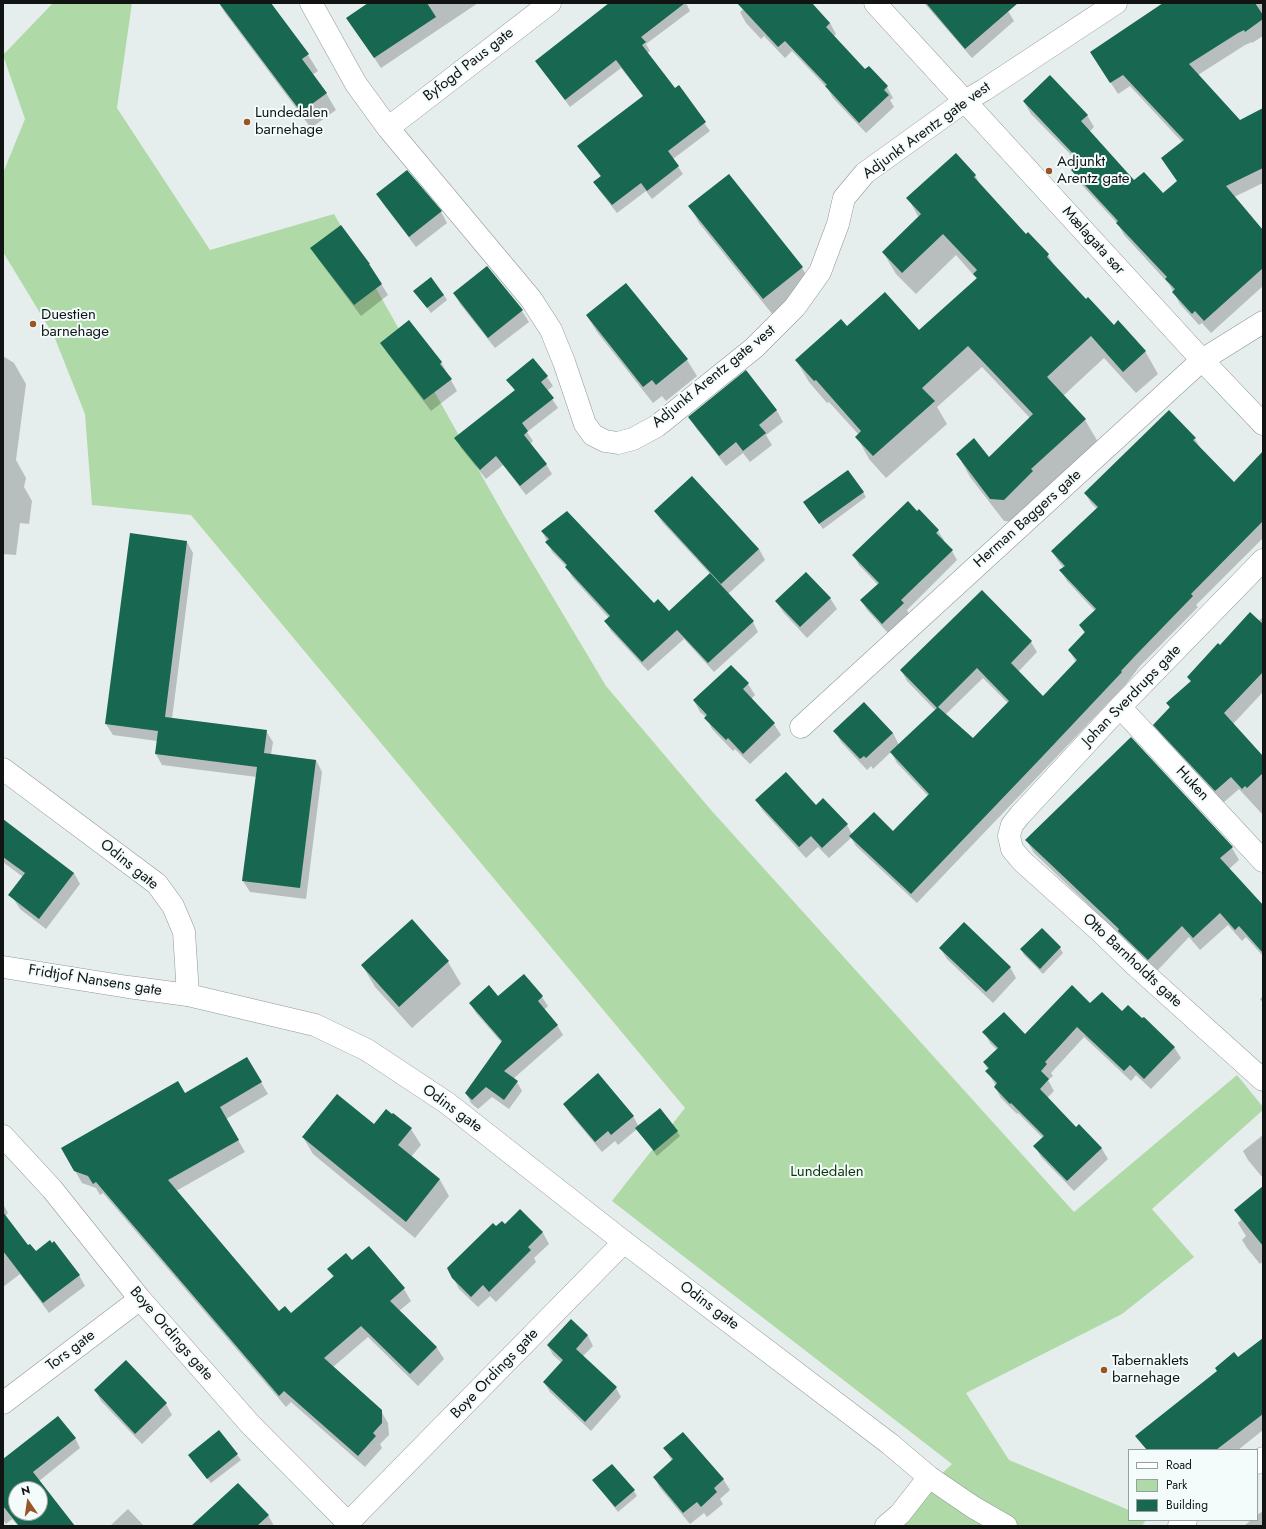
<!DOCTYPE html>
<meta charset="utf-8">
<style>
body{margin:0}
#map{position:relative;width:1266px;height:1529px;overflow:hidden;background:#e6eded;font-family:Jost,sans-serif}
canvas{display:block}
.frame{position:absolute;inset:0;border:4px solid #121414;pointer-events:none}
.legend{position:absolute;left:1128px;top:1449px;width:130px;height:72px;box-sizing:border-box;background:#f3fbfb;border:1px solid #999f9f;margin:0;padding:5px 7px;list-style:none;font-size:12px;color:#121414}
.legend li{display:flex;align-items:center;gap:8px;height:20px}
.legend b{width:20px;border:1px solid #999f9f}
.north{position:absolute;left:8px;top:1481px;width:40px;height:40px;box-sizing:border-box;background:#f3fbfb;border:1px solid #999f9f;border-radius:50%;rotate:347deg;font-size:11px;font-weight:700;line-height:16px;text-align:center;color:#121414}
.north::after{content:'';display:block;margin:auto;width:14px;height:18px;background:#995625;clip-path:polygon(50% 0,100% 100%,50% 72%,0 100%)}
</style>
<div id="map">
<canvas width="1266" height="1529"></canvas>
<div class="frame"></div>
<ul class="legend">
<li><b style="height:5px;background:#fff"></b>Road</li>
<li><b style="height:11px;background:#afdaa7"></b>Park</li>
<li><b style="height:11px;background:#176751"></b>Building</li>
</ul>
<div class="north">N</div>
</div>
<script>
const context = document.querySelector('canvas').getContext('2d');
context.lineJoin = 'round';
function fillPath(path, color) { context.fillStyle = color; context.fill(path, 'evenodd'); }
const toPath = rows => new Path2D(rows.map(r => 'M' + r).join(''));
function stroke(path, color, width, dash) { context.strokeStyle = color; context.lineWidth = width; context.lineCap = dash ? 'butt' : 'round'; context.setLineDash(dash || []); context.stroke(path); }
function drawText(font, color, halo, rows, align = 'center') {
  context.font = font + ' Jost,sans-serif'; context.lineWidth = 4; context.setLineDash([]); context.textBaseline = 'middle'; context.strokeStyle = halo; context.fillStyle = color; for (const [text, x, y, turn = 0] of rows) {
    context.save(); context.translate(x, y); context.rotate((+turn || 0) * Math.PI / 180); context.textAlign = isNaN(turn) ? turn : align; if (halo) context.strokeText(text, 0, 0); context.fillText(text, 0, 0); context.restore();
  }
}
const green = toPath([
 [53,3,132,3,117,108,210,250,334,214,505,517,606,686,711,810,1074,1212,1237,1075,1263,1107,1263,1110,1152,1209,1194,1257,1122,1314,966,1393,1009,1460,1129,1510,1129,1520,1146,1520,1142,1526,886,1526,952,1464,612,1201,685,1108,191,515,92,505,85,414,54,336,3,252,3,173,25,119,3,55]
]);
const shadow = toPath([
 [219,3,269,3,308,55,318,71,312,75,326,93,336,110,311,128,225,13],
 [370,3,478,3,381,68,354,28],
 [611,3,686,3,690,11,646,44,650,51,647,53,674,90,678,87,710,131,673,159,683,174,652,199,646,191,617,213,599,190,595,182,601,177,578,146,644,97,621,68,570,107,536,61],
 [750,3,811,3,830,23,836,34,833,37,865,71,887,87,893,98,890,100,894,107,866,133,833,98,828,89,792,51,785,58,764,36,761,39,746,23,740,12],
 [924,3,1016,3,1008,11,1014,21,972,58],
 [1167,3,1263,3,1263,36,1252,43,1252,42,1245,45,1198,75,1240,121,1263,110,1263,183,1234,197,1263,232,1263,286,1211,333,1202,323,1199,325,1180,304,1169,284,1124,235,1118,224,1079,182,1072,170,1079,163,1031,114,1024,102,1087,115,1094,127,1089,132,1134,181,1163,194,1178,182,1182,142,1130,86,1118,94,1091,52],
 [407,171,441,212,447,223,416,247,384,205,377,194],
 [729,175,802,268,812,284,773,315,699,223,690,206],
 [975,175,982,188,1026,235,1028,233,1048,255,1055,267,1086,300,1114,326,1145,351,1158,374,1136,393,1104,358,1063,396,1085,420,1098,442,1017,522,1004,521,970,477,958,455,989,459,1030,418,982,367,937,407,947,424,886,478,869,459,857,437,859,435,829,402,827,403,809,382,796,360,847,328,919,331,977,279,956,255,916,294,896,274,883,252,919,218,908,198],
 [341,226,369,264,388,295,361,316,318,259,312,248],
 [487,267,522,311,529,322,495,348,460,304,454,293],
 [444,295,447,300,431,313,418,296],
 [587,316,687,360,697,376,666,401,662,396,653,403,597,332],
 [381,343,441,362,457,391,431,411,388,354],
 [3,356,14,363,26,384,16,460,26,478,24,487,32,501,29,524,20,523,16,555,3,554],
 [533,359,547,377,553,386,547,391,558,408,527,432,533,441,530,444,546,464,552,474,526,495,503,465,486,479,461,448,456,438,515,391,508,380],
 [746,372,777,411,783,422,766,435,772,445,750,462,743,453,726,466,696,428,689,417],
 [1169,412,1195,439,1201,449,1234,483,1263,455,1263,538,1196,605,1198,607,1140,666,1127,683,1045,769,917,903,856,846,851,838,829,858,818,847,806,858,763,811,756,800,816,806,847,825,852,834,893,833,928,796,897,763,891,752,873,769,871,766,867,770,841,742,835,731,864,703,893,733,899,745,936,711,907,681,901,670,982,591,1031,642,1037,652,1018,672,1043,697,1076,662,1069,650,1085,634,1080,625,1095,611,1067,581,1061,571,1064,568,1058,561,1052,551,1097,509,1091,503,1085,493],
 [983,678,1008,703,973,739,945,715],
 [863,492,866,497,823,529,807,507],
 [655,511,759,549,765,560,728,594,753,622,758,632,714,672,684,639,648,671,611,631,605,621,609,618,572,577,567,567,552,552,542,531,654,605,669,612,710,574,662,522],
 [917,512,938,531,944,540,943,541,952,551,957,560,907,610,909,614,888,633,867,610,861,600,878,585,859,565,853,555],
 [187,542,193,553,172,719,266,731,273,742,271,755,316,760,322,772,306,899,250,892,243,881,257,777,162,765,156,754,157,741,113,735,106,724],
 [830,598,837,609,807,638,783,612,776,601],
 [1262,618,1263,619,1263,692,1233,724,1263,757,1263,815,1239,789,1223,803,1162,737,1155,725,1170,709,1168,704,1191,682,1188,677,1220,646,1258,621],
 [731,666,748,684,755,695,751,699,774,724,781,735,750,764,735,749,733,751,712,729,706,717,700,712,694,701],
 [3,820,74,873,80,884,46,929,20,909,13,898,23,877,3,862],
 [1027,841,1232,848,1239,860,1229,869,1261,904,1263,902,1263,956,1246,937,1242,941,1228,925,1200,950,1189,937,1156,972,1126,943,1123,938,1034,853],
 [412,921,448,962,461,984,412,1028,375,987,362,965],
 [1042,929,1060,948,1063,953,1043,974,1024,955,1021,949],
 [940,948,1010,967,1016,978,993,1003,947,959],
 [524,975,542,997,548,1006,544,1010,557,1025,563,1035,513,1079,517,1082,522,1091,509,1109,492,1097,478,1109,471,1103,466,1093,502,1043,476,1013,470,1003,498,997],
 [1263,996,1263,1003,1260,999],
 [1090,1005,1122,1012,1174,1047,1181,1058,1151,1089,1136,1075,1131,1081,1084,1037,1051,1073,1053,1076,1048,1080,1054,1091,1047,1098,1076,1128,1079,1125,1102,1149,1108,1159,1074,1191,1041,1157,1035,1146,1043,1138,1018,1113,1017,1114,1001,1098,995,1087,996,1086,987,1071,988,1070,984,1062,997,1050,990,1043,984,1032,1025,1035],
 [247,1058,268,1094,226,1119,245,1152,176,1191,279,1312,291,1314,333,1277,328,1269,352,1262,404,1289,411,1301,399,1311,437,1348,444,1359,418,1386,368,1337,333,1367,381,1411,388,1423,389,1435,380,1444,382,1448,365,1467,291,1402,286,1407,103,1193,100,1195,96,1188,82,1183,62,1148,185,1095],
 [564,1104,633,1116,639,1127,677,1131,680,1136,657,1156,637,1129,618,1145,615,1141,602,1152,571,1115],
 [374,1126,411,1129,421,1145,411,1157,440,1180,449,1196,415,1238,313,1154,303,1137],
 [1263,1135,1263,1178,1248,1160,1243,1151],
 [1263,1187,1263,1261,1260,1264,1247,1248,1242,1240,1246,1236,1238,1223,1241,1220,1235,1210],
 [3,1204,8,1213,5,1216,28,1247,35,1253,79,1275,85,1286,49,1313,20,1274,3,1287],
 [520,1210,543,1233,549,1244,534,1258,536,1262,496,1302,490,1296,478,1307,459,1289,453,1277],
 [571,1321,588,1336,593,1346,583,1356,616,1388,621,1397,591,1431,550,1392,544,1382,562,1363,553,1355,548,1346],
 [1263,1340,1263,1430,1238,1450,1148,1450,1218,1372],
 [126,1361,166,1404,172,1415,142,1444,101,1401,95,1390],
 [219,1432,241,1460,211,1483,192,1460],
 [75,1438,80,1448,39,1481,73,1526,18,1526,12,1519,6,1524,3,1520,3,1460],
 [16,1489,40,1489,40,1513,16,1513],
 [665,1449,723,1479,730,1490,720,1499,723,1504,707,1517,704,1513,690,1524,660,1488,654,1477,672,1461],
 [594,1481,634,1491,637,1496,618,1512],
 [128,1509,144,1526,110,1526],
 [1263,1511,1263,1526,1244,1526,1251,1520,1257,1520,1257,1515],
 [268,1515,274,1526,198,1526]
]);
const building = toPath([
 [219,3,271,3,309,54,302,59,327,93,301,112],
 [368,3,427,3,436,17,374,58,346,18],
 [609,3,685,3,641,37,646,42,642,45,675,88,679,85,706,122,668,151,679,166,647,191,641,183,612,205,593,182,601,176,577,146,643,96,616,60,565,100,535,61],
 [737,3,812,3,830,23,826,27,865,69,869,66,888,86,884,90,889,95,859,123,825,86,827,85,785,41,778,47],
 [926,3,1018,3,965,49],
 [1163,3,1255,3,1263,15,1263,19,1245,32,1244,30,1238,33,1189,64,1240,120,1263,108,1263,168,1226,186,1263,230,1263,268,1204,321,1195,311,1192,314,1172,292,1175,289,1165,279,1167,277,1116,223,1118,221,1071,170,1080,161,1023,101,1050,75,1088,115,1081,121,1134,180,1144,172,1163,193,1177,181,1161,158,1184,140,1123,75,1110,83,1090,52],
 [956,153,976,175,974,177,1026,234,1028,232,1049,254,1047,257,1086,299,1088,297,1114,325,1118,320,1146,351,1123,372,1091,336,1047,377,1086,419,1031,469,1033,471,1004,500,990,499,956,454,974,438,989,457,1033,414,968,346,922,388,935,401,873,456,855,437,861,431,816,380,814,381,795,360,841,319,847,326,885,292,919,330,977,278,973,274,977,270,943,234,902,273,882,252,921,214,906,198],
 [407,170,442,211,409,237,376,194],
 [729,174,803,267,763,299,688,206],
 [341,225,370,264,369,264,382,284,354,305,310,248],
 [487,266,523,310,488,338,453,293],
 [431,277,444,295,427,308,413,291],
 [626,283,688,359,656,385,652,380,643,387,586,315],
 [409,320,442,362,440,364,452,379,424,400,380,343],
 [533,358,548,376,541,382,554,398,522,423,528,431,524,435,547,464,520,486,496,456,480,470,454,438,515,390,506,380],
 [746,370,777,410,759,425,766,433,743,451,736,442,719,456,688,417],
 [1169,410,1196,438,1193,440,1234,482,1263,451,1263,521,1191,594,1193,596,1135,656,1121,671,1122,672,1040,759,911,894,849,836,874,812,893,831,929,794,890,752,938,707,973,738,1009,701,977,668,937,708,900,670,982,590,1032,641,1011,663,1043,696,1077,660,1068,650,1085,632,1079,625,1096,609,1059,570,1065,566,1051,551,1098,507,1084,493],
 [848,470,864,492,819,524,803,502],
 [692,476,759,549,721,584,654,511],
 [908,501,917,511,919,509,939,530,936,533,953,550,901,600,904,603,882,624,860,600,879,583,852,555],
 [567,511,654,603,658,599,669,611,710,573,754,621,708,663,677,630,642,662,604,621,610,616,565,567,567,565,545,542,549,539,541,531],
 [130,533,187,541,165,717,267,730,264,753,316,760,300,888,242,881,257,767,155,754,158,731,105,724],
 [806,572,831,598,800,627,775,601],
 [1250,612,1263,624,1263,672,1224,713,1263,756,1263,773,1247,788,1245,786,1242,789,1231,777,1215,791,1153,725,1170,707,1166,703,1191,681,1187,677,1218,643,1220,645],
 [731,665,749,683,743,689,775,723,743,754,728,738,726,740,704,718,707,715,693,700],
 [864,702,893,733,866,758,864,756,860,759,833,731],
 [1131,737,1233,847,1220,858,1263,905,1263,953,1239,926,1235,930,1220,913,1193,938,1182,926,1148,960,1118,931,1119,929,1025,840],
 [786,772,816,805,823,798,848,824,822,848,811,836,799,847,755,800],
 [3,819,74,873,39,919,8,895,25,873,3,857],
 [412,919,449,961,399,1007,361,965],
 [964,922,1011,967,986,992,939,948],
 [1042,928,1061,947,1040,969,1020,949],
 [524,974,543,996,538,1001,558,1025,504,1071,518,1081,504,1100,486,1087,472,1100,465,1093,502,1041,469,1003,489,985,498,996],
 [1072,985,1090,1003,1102,992,1122,1011,1128,1005,1142,1018,1144,1017,1175,1047,1144,1079,1130,1065,1124,1071,1077,1027,1045,1062,1047,1064,1041,1071,1049,1079,1040,1089,1076,1127,1079,1124,1102,1148,1067,1181,1033,1146,1044,1136,1011,1103,1010,1104,994,1087,997,1083,985,1071,989,1068,983,1062,998,1048,982,1032,1004,1012,1025,1034],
 [247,1057,262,1082,220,1107,239,1140,168,1180,279,1311,285,1306,291,1313,334,1276,327,1269,328,1268,346,1253,352,1260,369,1246,405,1288,390,1301,437,1347,410,1374,361,1326,324,1358,382,1410,382,1423,373,1433,376,1436,358,1456,284,1391,279,1396,96,1182,93,1184,88,1176,74,1171,61,1148,178,1081,185,1093],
 [598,1073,634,1116,611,1135,608,1131,595,1142,563,1104],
 [337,1094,374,1124,386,1109,392,1114,393,1113,412,1128,398,1145,440,1179,406,1222,302,1137],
 [660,1108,678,1131,654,1151,635,1128],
 [1263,1186,1263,1246,1234,1210],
 [520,1209,543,1232,528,1247,531,1250,489,1292,483,1285,471,1297,452,1278,447,1268,493,1223,496,1226,502,1221,505,1224],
 [3,1212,28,1245,30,1244,36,1251,50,1240,52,1243,54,1241,80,1275,43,1303,3,1251],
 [571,1319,588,1335,576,1349,617,1387,585,1422,543,1382,563,1360,547,1345],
 [1263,1338,1263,1414,1216,1450,1147,1450,1135,1436,1217,1371,1215,1368,1234,1352,1238,1357],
 [126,1360,167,1403,135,1434,94,1390],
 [58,1416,76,1438,33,1472,75,1526,19,1526,3,1506,3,1459],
 [16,1489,40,1489,40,1513,16,1513],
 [219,1430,238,1454,207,1479,188,1455],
 [683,1432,724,1479,714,1488,717,1492,701,1507,697,1502,683,1513,653,1477,673,1459,663,1448],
 [612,1464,635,1490,615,1507,592,1480],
 [238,1483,269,1515,257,1526,191,1526]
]);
const street = toPath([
 [311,3,356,84,388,128,531,299,551,330,564,362,585,424,593,435,605,441,618,443,633,439,657,426,754,348,795,307,820,272,838,224,844,198,865,173,965,101,984,90,1116,3],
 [388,128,550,3],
 [1263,560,1120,707,1020,815,1012,825,1009,836,1012,849,1022,861,1101,932,1135,965,1263,1080],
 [1120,707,1263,861],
 [801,727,1202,360,1263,322],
 [3,769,157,884,173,906,184,932,188,995],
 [3,1136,52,1189,140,1299,250,1424,348,1523],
 [3,1403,140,1299],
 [345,1526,624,1242]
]);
const secondary = toPath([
 [875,3,1202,360,1263,424],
 [3,967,128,987,188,995,315,1025,367,1050,447,1103,624,1242,890,1444,929,1477,973,1507,1006,1526],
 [1257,1463,1263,1458],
 [886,1526,900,1514,929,1477],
 [1179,1526,1186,1520]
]);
const markers = [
 [247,122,4,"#995625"],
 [1049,171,4,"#995625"],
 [33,324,4,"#995625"],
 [1104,1370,4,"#995625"]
];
const streetNames = [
 ["Byfogd Paus gate",469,65,-38],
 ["Adjunkt Arentz gate vest",927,131,-36],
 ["Mælagata sør",1093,241,48],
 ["Adjunkt Arentz gate vest",714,377,-39],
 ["Herman Baggers gate",1028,519,-42],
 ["Johan Sverdrups gate",1132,696,-46],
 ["Huken",1192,784,47],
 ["Odins gate",129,865,39],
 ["Otto Barnholdts gate",1132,961,43],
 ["Fridtjof Nansens gate",95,981,9],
 ["Odins gate",452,1109,36],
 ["Odins gate",709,1306,37],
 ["Boye Ordings gate",171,1334,49],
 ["Tors gate",71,1351,-37],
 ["Boye Ordings gate",495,1374,-46]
];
const poiNames = [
 ["Lundedalen",255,113],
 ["barnehage",255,130],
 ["Adjunkt",1057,162],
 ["Arentz gate",1057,179],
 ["Duestien",41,315],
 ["barnehage",41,332],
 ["Tabernaklets",1112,1361],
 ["barnehage",1112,1378]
];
const parkNames = [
 ["Lundedalen",827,1172]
];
fillPath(green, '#afdaa7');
fillPath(shadow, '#0003');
fillPath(building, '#176751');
stroke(street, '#919798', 23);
stroke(secondary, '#919798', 23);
stroke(street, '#fff', 22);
stroke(secondary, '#fff', 22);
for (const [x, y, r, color] of markers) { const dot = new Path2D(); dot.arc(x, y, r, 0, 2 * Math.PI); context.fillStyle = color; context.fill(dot); stroke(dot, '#f3fbfb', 1.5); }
drawText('15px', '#121414', '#f3fbfb', streetNames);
drawText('15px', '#121414', '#f3fbfb', poiNames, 'left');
drawText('15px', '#0e3806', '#f3fbfb', parkNames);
</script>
